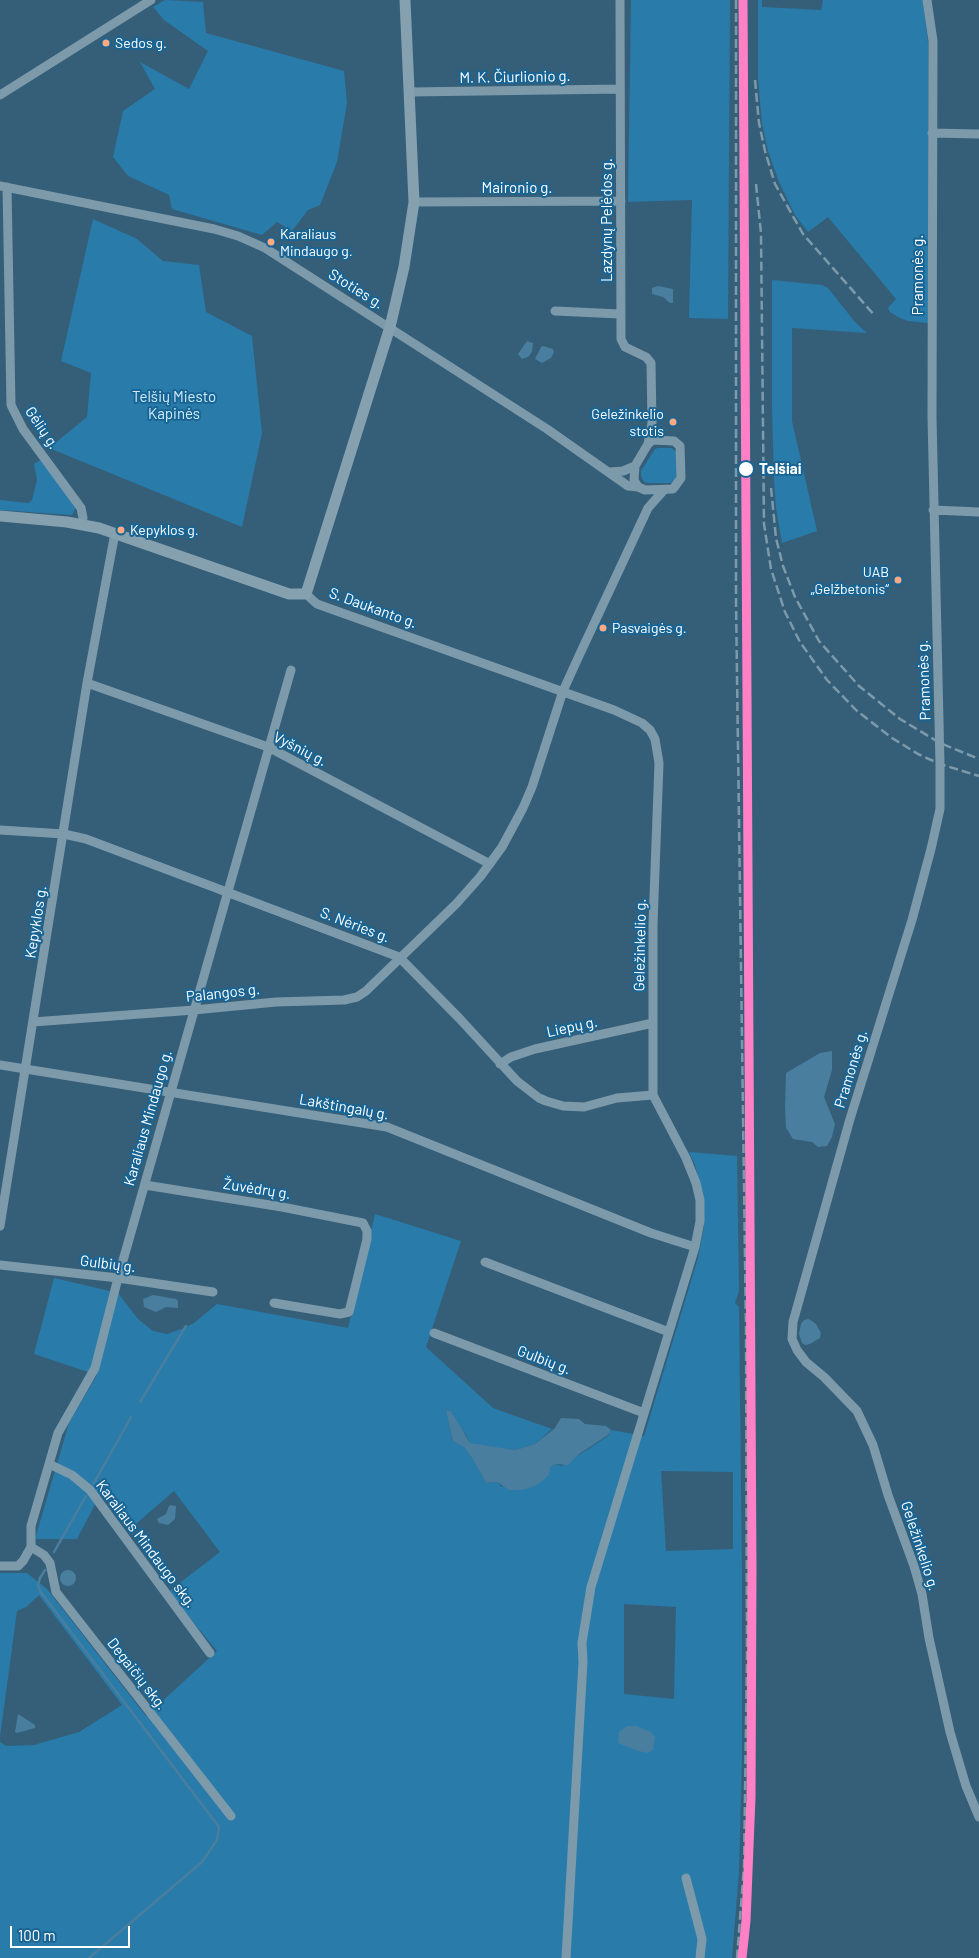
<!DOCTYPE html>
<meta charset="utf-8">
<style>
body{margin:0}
#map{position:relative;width:979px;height:1958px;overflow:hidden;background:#355f78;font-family:Barlow,sans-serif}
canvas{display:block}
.scale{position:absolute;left:10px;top:1926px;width:120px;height:22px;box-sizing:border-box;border:2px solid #fff;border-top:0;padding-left:6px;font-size:15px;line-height:18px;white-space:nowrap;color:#fff;-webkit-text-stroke:4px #186595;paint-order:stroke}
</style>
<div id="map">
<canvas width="979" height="1958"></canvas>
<div class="scale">100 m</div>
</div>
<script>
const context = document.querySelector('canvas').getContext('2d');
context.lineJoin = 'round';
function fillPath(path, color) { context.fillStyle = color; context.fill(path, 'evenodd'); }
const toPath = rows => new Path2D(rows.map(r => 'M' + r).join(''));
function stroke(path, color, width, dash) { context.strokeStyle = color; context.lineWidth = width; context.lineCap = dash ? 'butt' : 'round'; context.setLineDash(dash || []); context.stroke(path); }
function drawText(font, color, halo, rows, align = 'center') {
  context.font = font + ' Barlow,sans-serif'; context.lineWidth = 4; context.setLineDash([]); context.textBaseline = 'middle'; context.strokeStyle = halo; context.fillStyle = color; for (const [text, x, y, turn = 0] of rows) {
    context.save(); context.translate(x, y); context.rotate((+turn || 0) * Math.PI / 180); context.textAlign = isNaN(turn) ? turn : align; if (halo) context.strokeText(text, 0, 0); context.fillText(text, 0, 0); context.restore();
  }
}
const green = toPath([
 [165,0,203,2,206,33,344,71,347,103,337,162,320,205,308,210,292,231,277,222,262,235,172,209,169,195,128,176,113,157,123,111,155,89,140,62,189,89,208,51,164,20,153,7],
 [631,0,730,0,728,319,689,318,692,200,628,202],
 [758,0,762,0,762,7,821,10,823,0,923,0,928,43,928,323,908,321,898,317,890,312,888,308,896,299,828,217,808,232,795,215,779,182,768,151,762,123,758,80],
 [93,219,137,239,163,261,199,265,206,312,252,336,262,433,242,527,49,448,87,417,91,373,61,361],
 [772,280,822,285,828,288,855,322,867,333,792,328,792,421,817,531,782,543,776,508,774,480,772,406],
 [658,448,672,448,676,452,677,474,675,479,671,483,647,483,643,481,641,475,641,471,655,449],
 [42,459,76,507,72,515,0,510,0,500,28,503,32,500,37,480,34,464],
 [689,1152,737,1156,739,1291,735,1303,739,1307,742,1574,742,1755,739,1872,732,1958,0,1958,0,1742,6,1746,34,1745,79,1732,122,1705,39,1595,26,1607,17,1611,0,1737,0,1573,27,1573,47,1589,146,1716,217,1651,168,1592,220,1552,174,1491,130,1529,101,1493,77,1539,35,1539,69,1423,97,1375,34,1354,54,1278,118,1293,138,1319,153,1331,167,1334,184,1328,194,1323,217,1304,348,1328,375,1214,461,1241,426,1347,493,1408,552,1429,535,1444,515,1450,478,1445,470,1443,466,1435,459,1426,451,1411,446,1411,453,1441,464,1446,472,1458,486,1483,497,1482,502,1487,555,1464,562,1466,608,1436,611,1430,644,1436,698,1258,704,1227,704,1198,695,1165],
 [661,1471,733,1472,733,1549,666,1551],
 [624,1604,676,1607,674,1699,624,1694]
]);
const water = toPath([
 [658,286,673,289,673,303,670,303,663,297,652,294,652,288],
 [527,341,533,343,532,352,528,357,522,359,518,354],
 [543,346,553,349,554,352,551,358,542,363,535,359,541,347],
 [832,1051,832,1070,824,1097,835,1124,832,1137,827,1146,818,1147,812,1142,793,1139,786,1128,785,1107,786,1073,820,1053],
 [153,1295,176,1299,178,1301,178,1308,166,1307,156,1312,144,1307,143,1299],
 [809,1319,816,1324,821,1333,820,1338,810,1344,805,1345,802,1343,799,1334,801,1324,804,1320],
 [446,1411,451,1411,470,1443,515,1450,535,1444,555,1428,561,1418,579,1419,585,1424,606,1426,611,1430,608,1435,579,1454,568,1465,555,1464,550,1467,549,1475,537,1485,523,1490,509,1490,497,1482,486,1483,472,1458,464,1447,453,1441],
 [171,1505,176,1506,175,1519,168,1525,159,1523,157,1519,166,1514,169,1506],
 '60 1578a8 8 0 1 1 16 0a8 8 0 1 1-16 0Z',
 [18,1714,35,1725,35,1728,17,1733,15,1732],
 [627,1726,637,1726,651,1732,655,1737,653,1750,648,1753,638,1751,618,1743,619,1732]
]);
const stream = toPath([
 [140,1402,186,1326],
 [94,1483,131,1417],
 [54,1552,86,1496],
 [45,1570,40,1578,38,1585,40,1591,219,1827,217,1840,202,1862,89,1958]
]);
const minor = toPath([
 [620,0,621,339,625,347,646,357,651,363,652,423,648,444],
 [927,0,933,41,932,417,940,764,940,809,931,849,912,920,850,1119,793,1322,792,1339,797,1350,806,1362,824,1377,857,1411,873,1445,888,1495,914,1566,922,1594,929,1638,950,1732,966,1786,979,1817],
 [410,92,620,89],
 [0,95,151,0],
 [932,133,979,134],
 [0,186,214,229,238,236,265,248,547,429,628,486,638,487],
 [7,187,11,405,23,429,81,508,83,518,82,524],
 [414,202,621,201],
 [555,311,620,314],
 [653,440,674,441,680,446,681,478,673,489,645,490,638,487,634,480,635,466,648,444,653,440],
 [610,472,623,471,635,466],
 [933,510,979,512],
 [306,594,317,604,614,710,642,723,650,730,655,739,659,763,653,924,653,1095,686,1158,696,1183,700,1200,700,1221,695,1247,591,1587,582,1643,583,1662,566,1958],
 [87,683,268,747,490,864],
 [0,830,64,834,86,839,399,957,459,1018,517,1081,539,1098,546,1101,563,1106,584,1107,617,1098,653,1095],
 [33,1022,194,1010,276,1002,344,1000,357,997,366,991,456,904,480,877,502,847,523,808,532,787,563,691,578,658,648,508,664,490],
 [500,1064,511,1057,535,1049,653,1023],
 [0,1065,387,1127,651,1233,695,1247],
 [145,1185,282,1207,363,1223,367,1231,367,1239,349,1312,340,1314,274,1303],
 [0,1226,87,683,115,533],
 [485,1262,669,1332],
 [0,1265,118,1278,213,1292],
 [434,1333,644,1413],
 [49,1464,72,1475,90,1490,210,1653],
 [31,1547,44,1555,50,1563,56,1592,231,1816],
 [0,1566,18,1566,23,1561,31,1547,31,1526,58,1433,95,1368,118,1278,291,670],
 [686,1878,702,1939,700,1958]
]);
const secondary = toPath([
 [0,516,67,522,99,528,289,594,306,594,390,327,404,267,414,202,405,0]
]);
const rail = toPath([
 [736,0,736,601,746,1331,747,1655,744,1866,737,1958],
 [755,80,759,123,765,151,775,184,803,234,875,316],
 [756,184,761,233,764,524,771,569,785,612,800,642,827,680,857,711,892,738,918,754,940,764,979,776],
 [771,488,776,538,783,566,795,597,819,641,859,686,900,719,940,743,979,759]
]);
const rail1 = toPath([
 [742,1958,746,1921,751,1797,752,1567,743,0]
]);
const markers = [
 [106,43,4.5,"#ffa980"],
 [271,242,4.5,"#ffa980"],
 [673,422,4.5,"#ffa980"],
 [746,469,8,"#fff"],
 [121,530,4.5,"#ffa980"],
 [898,580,4.5,"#ffa980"],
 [603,628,4.5,"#ffa980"]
];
const busNames = [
 ["Sedos g.",115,43],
 ["Karaliaus",280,234],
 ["Mindaugo g.",280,251],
 ["Geležinkelio",664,414,"right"],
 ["stotis",664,431,"right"],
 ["Kepyklos g.",130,530],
 ["UAB",889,572,"right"],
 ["„Gelžbetonis“",889,589,"right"],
 ["Pasvaigės g.",612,628]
];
const streetNames = [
 ["M. K. Čiurlionio g.",515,77,-1],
 ["Maironio g.",517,188],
 ["Lazdynų Pelėdos g.",607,220,-90],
 ["Pramonės g.",918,275,-90],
 ["Stoties g.",356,289,32],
 ["Gėlių g.",42,428,56],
 ["S. Daukanto g.",373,608,20],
 ["Pramonės g.",924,680,-92],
 ["Vyšnių g.",300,749,27],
 ["Kepyklos g.",36,922,-81],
 ["S. Nėries g.",355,925,21],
 ["Geležinkelio g.",640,945,-89],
 ["Palangos g.",223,993,-6],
 ["Liepų g.",572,1027,-12],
 ["Pramonės g.",851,1069,-73],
 ["Lakštingalų g.",344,1107,10],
 ["Karaliaus Mindaugo g.",148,1118,-74],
 ["Žuvėdrų g.",257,1189,9],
 ["Gulbių g.",108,1264,7],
 ["Gulbių g.",544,1360,21],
 ["Karaliaus Mindaugo skg.",146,1544,53],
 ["Geležinkelio g.",920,1546,72],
 ["Degaičių skg.",137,1674,52]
];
const parkNames = [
 ["Telšių Miesto",174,397],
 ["Kapinės",174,414]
];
const stopNames = [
 ["Telšiai",759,469]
];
fillPath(green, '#297baa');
fillPath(water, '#497e9e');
stroke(stream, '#497e9e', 2.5);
stroke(minor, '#7d9aab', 9);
stroke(secondary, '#85a0af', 11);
stroke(rail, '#7d9aab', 2.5, [9, 4]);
stroke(rail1, '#ff80c5', 9);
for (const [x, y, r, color] of markers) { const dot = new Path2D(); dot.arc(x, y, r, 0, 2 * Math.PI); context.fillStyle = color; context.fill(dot); stroke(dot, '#186595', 2); }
drawText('14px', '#fff', '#186595', busNames, 'left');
drawText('15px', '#fff', '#186595', streetNames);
drawText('15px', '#d0ecfc', '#186595', parkNames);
drawText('bold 15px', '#fff', '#186595', stopNames, 'left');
</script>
